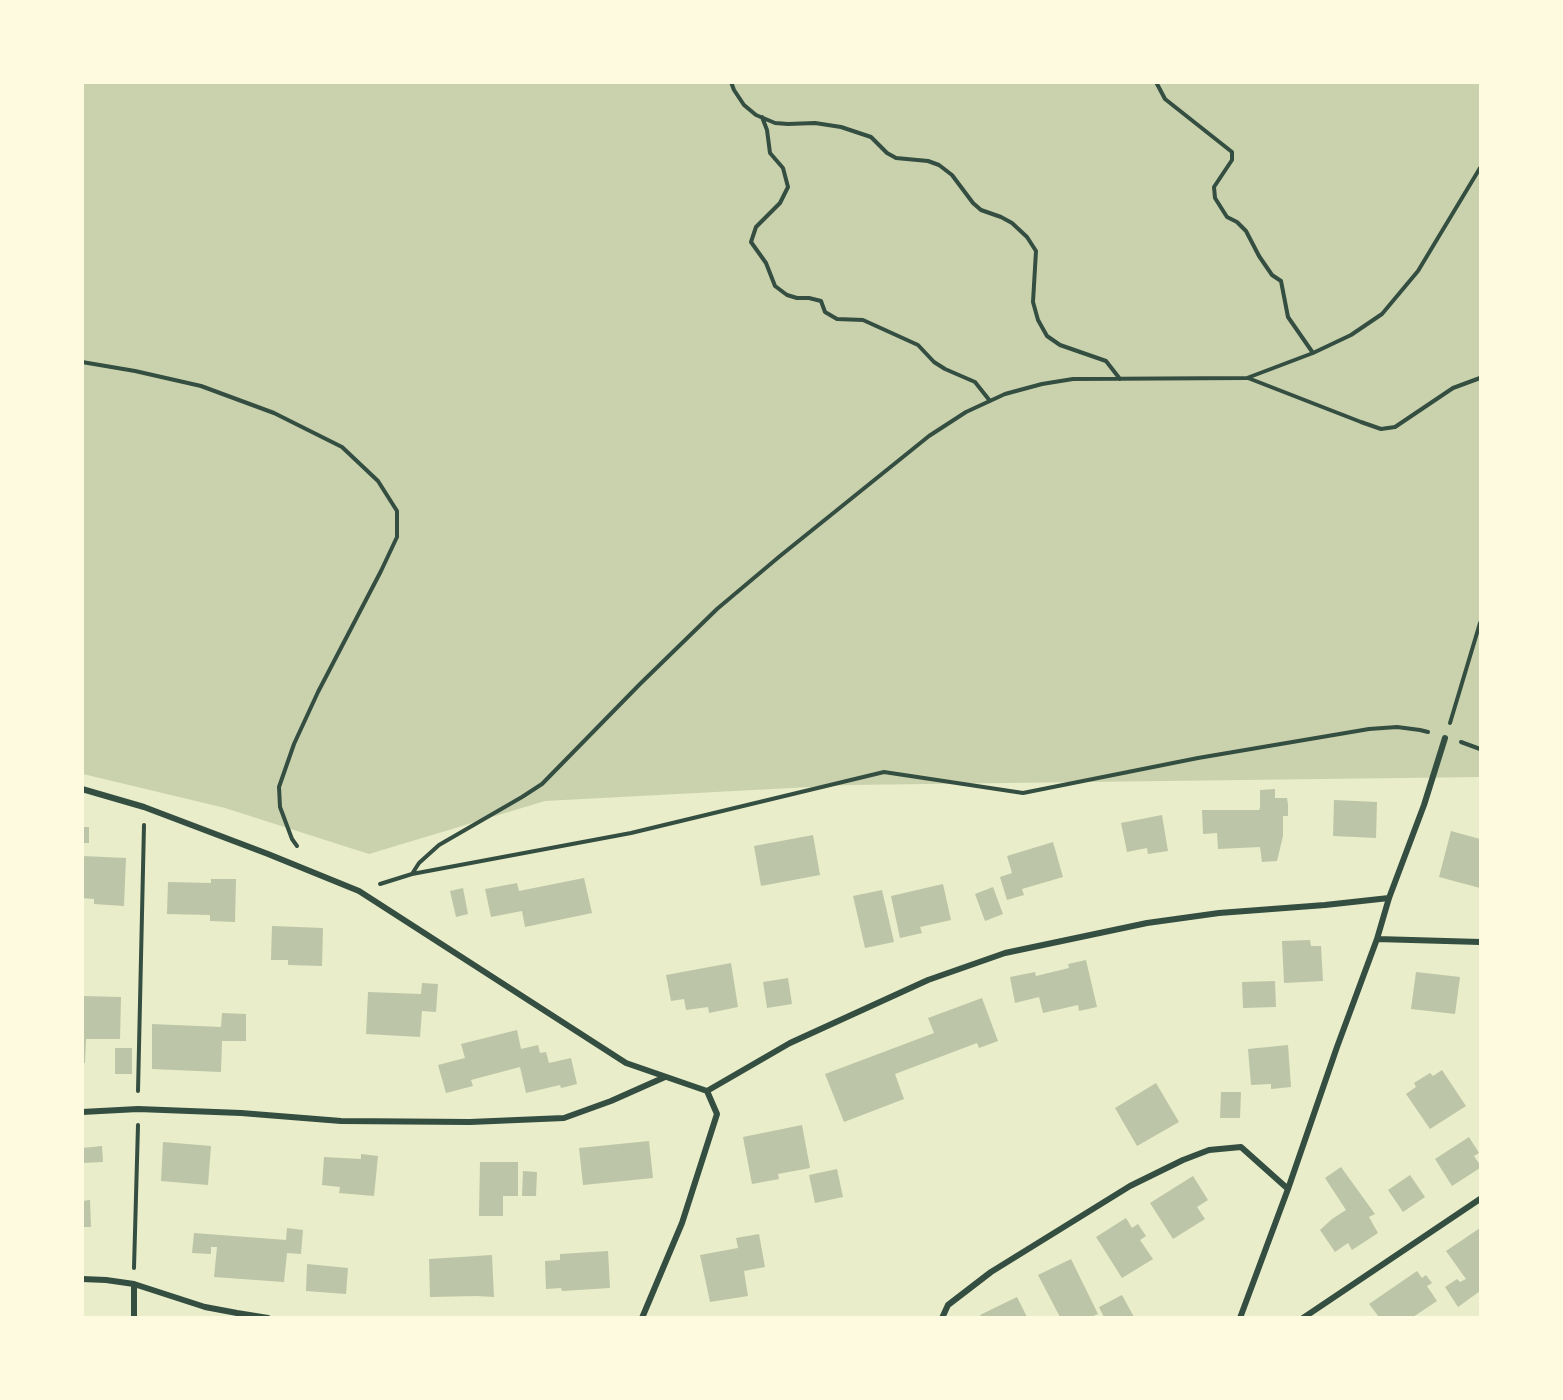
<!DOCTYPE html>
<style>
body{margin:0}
#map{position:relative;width:1563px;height:1400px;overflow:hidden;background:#e9edc9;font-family:Jost,sans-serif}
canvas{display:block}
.frame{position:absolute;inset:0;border:84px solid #fefae0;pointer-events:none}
</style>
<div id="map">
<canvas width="1563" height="1400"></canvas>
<div class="frame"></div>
</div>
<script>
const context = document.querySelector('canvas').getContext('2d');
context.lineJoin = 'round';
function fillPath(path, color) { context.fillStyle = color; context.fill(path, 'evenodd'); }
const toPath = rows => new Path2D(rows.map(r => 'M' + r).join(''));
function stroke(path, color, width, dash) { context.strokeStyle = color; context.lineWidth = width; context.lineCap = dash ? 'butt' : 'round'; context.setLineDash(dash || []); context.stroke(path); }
const green = toPath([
 [83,83,1480,83,1480,777,848,785,545,801,369,854,225,808,83,774]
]);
const building = toPath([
 [1275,789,1275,798,1287,798,1288,805,1288,816,1283,816,1283,836,1277,861,1262,862,1260,847,1218,849,1217,833,1203,834,1202,810,1259,810,1260,808,1260,790],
 [1334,800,1377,802,1376,838,1333,836],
 [1162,815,1168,851,1148,854,1147,848,1127,852,1121,823],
 [82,827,89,827,89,843,82,843],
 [1451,831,1480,839,1480,888,1439,877],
 [813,835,820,875,761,886,754,846],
 [1053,842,1063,877,1022,889,1024,895,1007,900,1000,877,1012,873,1007,856],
 [82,856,126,858,124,906,94,904,94,899,82,898],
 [584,878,592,913,525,927,522,911,491,917,485,889,517,883,519,891],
 [211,879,236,879,235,922,210,921,210,915,167,914,168,882,211,883],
 [943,884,951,920,920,927,922,933,900,938,891,896],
 [993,887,1003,914,985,921,975,894],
 [463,888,468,914,456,917,450,891],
 [882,890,894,942,865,948,853,896],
 [272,926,323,928,322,966,288,965,288,960,271,960],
 [1310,940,1311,946,1321,946,1323,981,1284,983,1282,941],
 [1086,960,1097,1007,1079,1011,1078,1005,1043,1013,1039,997,1015,1003,1010,977,1035,972,1036,976,1069,968,1068,964],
 [731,963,738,1007,709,1013,708,1007,686,1010,684,999,671,1001,666,975],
 [1416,972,1460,977,1455,1014,1411,1009],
 [788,978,792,1004,767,1008,763,982],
 [1275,981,1276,1007,1243,1008,1242,982],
 [422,983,438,984,436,1012,422,1011,420,1037,366,1034,368,992,421,994],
 [82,996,121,997,120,1039,86,1039,85,1063,82,1062],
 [982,998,998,1041,979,1048,977,1043,895,1074,904,1099,844,1122,825,1074,934,1033,928,1018],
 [222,1013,246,1014,246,1041,222,1041,221,1072,152,1069,152,1024,221,1027],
 [517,1030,521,1049,538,1045,540,1053,546,1052,549,1063,571,1058,577,1084,561,1088,560,1085,526,1093,520,1067,471,1080,473,1086,446,1093,438,1065,465,1058,461,1044],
 [1288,1045,1291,1087,1271,1089,1271,1084,1251,1085,1248,1049],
 [115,1048,132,1048,132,1074,115,1074],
 [1442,1070,1466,1106,1430,1129,1406,1094,1416,1087,1414,1083,1430,1073,1433,1076],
 [1156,1083,1179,1122,1137,1146,1115,1108],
 [1221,1092,1241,1092,1240,1118,1220,1118],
 [802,1125,810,1168,778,1174,779,1179,752,1184,743,1137],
 [1469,1137,1479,1153,1474,1156,1480,1165,1480,1168,1452,1186,1435,1159],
 [649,1141,653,1178,583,1185,579,1148],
 [163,1142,211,1146,208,1185,161,1181],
 [102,1146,103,1162,82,1163,82,1148],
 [361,1154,378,1156,374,1196,339,1193,340,1187,322,1185,324,1157,361,1159],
 [480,1162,518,1162,518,1196,503,1196,503,1216,479,1216],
 [1341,1167,1375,1214,1369,1217,1378,1233,1352,1250,1348,1243,1335,1252,1320,1230,1332,1219,1346,1210,1325,1178],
 [837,1169,843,1197,815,1203,809,1175],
 [523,1171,537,1172,536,1196,522,1196],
 [1410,1175,1425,1197,1403,1212,1388,1190],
 [1193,1176,1208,1200,1197,1207,1205,1219,1173,1239,1150,1203],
 [90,1200,91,1227,82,1227,82,1201],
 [1126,1218,1132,1228,1138,1224,1146,1236,1140,1240,1153,1259,1122,1278,1096,1237],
 [287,1228,303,1230,301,1254,287,1253,284,1282,214,1277,217,1247,211,1247,211,1254,192,1253,194,1233,286,1240],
 [1480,1228,1480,1291,1458,1307,1445,1287,1457,1279,1460,1282,1466,1279,1446,1251],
 [759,1234,765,1267,744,1271,748,1296,710,1302,700,1255,738,1248,736,1238],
 [608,1251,610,1288,562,1291,561,1288,546,1289,545,1261,560,1260,560,1254],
 [492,1255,494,1297,476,1296,430,1297,429,1259],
 [1071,1259,1098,1314,1091,1317,1060,1317,1038,1275],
 [307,1264,348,1268,346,1294,306,1291],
 [1417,1271,1422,1278,1426,1275,1432,1283,1427,1286,1437,1301,1413,1317,1379,1317,1369,1304],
 [1122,1295,1134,1317,1104,1317,1099,1307],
 [1017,1297,1027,1317,982,1317,980,1315]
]);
const path = toPath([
 [731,82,734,90,744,105,756,115,775,123,788,124,815,123,841,127,871,137,887,153,896,158,928,161,939,165,952,175,973,203,981,210,1001,217,1012,223,1027,237,1036,251,1033,302,1038,320,1047,336,1060,345,1106,361,1120,379],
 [1156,82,1165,99,1232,152,1232,160,1214,187,1215,198,1227,217,1237,222,1246,231,1259,256,1272,275,1281,281,1288,317,1313,353],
 [762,117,767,130,770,153,783,168,788,187,780,203,756,227,751,242,766,263,775,286,787,295,797,298,809,298,821,301,825,312,837,319,863,320,918,345,934,362,945,369,975,382,990,401],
 [82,362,135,371,201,386,274,413,342,447,378,481,397,511,397,537,381,571,318,692,294,744,279,787,280,807,292,839,297,846],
 [1248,378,1361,422,1381,429,1395,427,1453,388,1480,378],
 [1450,723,1480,623],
 [1461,742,1480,749],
 [412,874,419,863,439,845,522,797,542,784,640,684,717,609,780,556,929,436,966,412,1005,394,1042,384,1073,379,1247,378,1313,353,1351,335,1382,314,1418,271,1480,168],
 [380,884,412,874,631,833,884,772,1023,793,1198,758,1369,729,1397,727,1420,730,1428,732],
 [138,1091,144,825],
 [134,1268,138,1125]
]);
const minor = toPath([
 [82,789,144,807,268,854,359,891,626,1063,707,1091,717,1114,682,1223,642,1318],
 [1377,939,1480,942],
 [707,1091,790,1043,928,980,1005,953,1147,923,1219,913,1325,905,1389,898],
 [82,1112,138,1109,241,1113,341,1121,470,1122,564,1118,611,1101,665,1077],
 [82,1279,106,1280,134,1284,205,1307,237,1313,268,1318],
 [134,1318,134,1284],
 [942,1318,948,1305,991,1272,1130,1186,1183,1160,1209,1150,1241,1147,1288,1189],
 [1240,1318,1288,1189,1337,1047,1377,939,1389,898,1424,805,1445,738],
 [1303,1318,1480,1199]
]);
fillPath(green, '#cad2ad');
fillPath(building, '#bcc5a7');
stroke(path, '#344e41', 4);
stroke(minor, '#344e41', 6);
</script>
